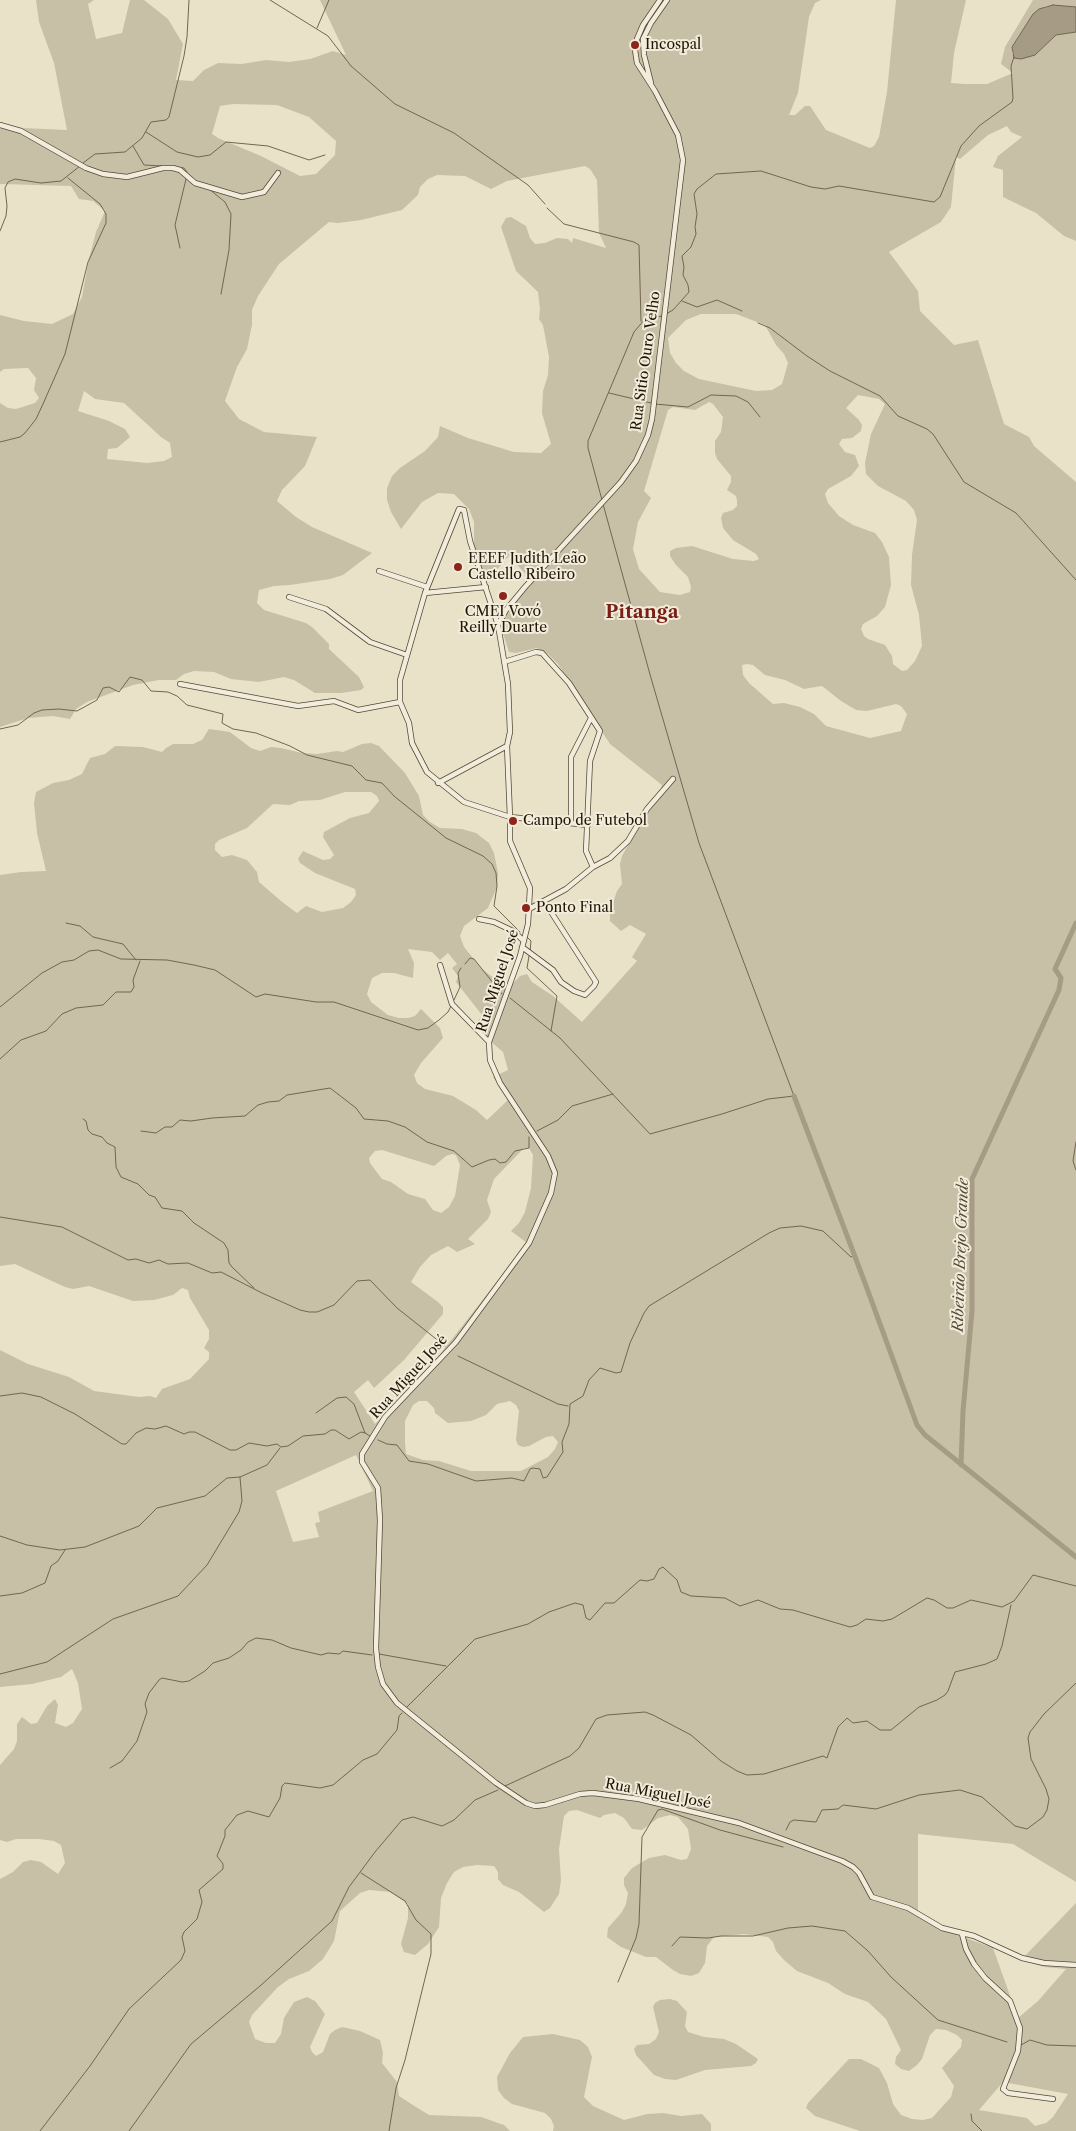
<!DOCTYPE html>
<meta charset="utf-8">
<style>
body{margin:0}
canvas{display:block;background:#e9e2c8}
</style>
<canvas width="1076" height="2131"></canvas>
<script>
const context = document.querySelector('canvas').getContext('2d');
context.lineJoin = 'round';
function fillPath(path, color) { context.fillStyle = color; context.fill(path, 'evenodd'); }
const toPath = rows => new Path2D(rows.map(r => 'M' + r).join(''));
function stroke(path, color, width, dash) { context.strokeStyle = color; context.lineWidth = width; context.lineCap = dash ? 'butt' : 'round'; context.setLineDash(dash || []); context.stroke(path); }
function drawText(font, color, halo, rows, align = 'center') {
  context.font = font + ' "Libre Caslon Text",serif'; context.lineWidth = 4; context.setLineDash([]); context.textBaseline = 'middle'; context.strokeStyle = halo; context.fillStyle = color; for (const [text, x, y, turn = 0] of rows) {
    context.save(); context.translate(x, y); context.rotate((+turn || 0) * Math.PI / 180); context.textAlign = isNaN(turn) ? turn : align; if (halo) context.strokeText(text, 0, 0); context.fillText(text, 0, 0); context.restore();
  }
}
const green = toPath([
 [36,0,94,0,88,4,96,39,122,33,130,0,144,0,168,19,183,44,176,80,193,81,204,70,218,63,242,64,266,60,289,62,310,59,333,51,346,55,320,0,821,0,815,3,809,17,798,93,789,115,795,115,805,106,810,106,826,130,870,148,874,146,879,137,887,92,896,0,966,0,954,53,951,83,964,84,987,84,1013,73,1001,64,1005,47,1033,0,1076,0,1076,7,1046,6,1033,14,1012,47,1012,54,1035,55,1056,35,1076,32,1076,241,1064,236,1036,213,1003,197,1003,170,993,167,998,156,1022,137,1011,132,1007,126,988,135,960,159,956,157,951,207,941,222,889,252,918,291,920,311,954,345,978,340,1004,424,1029,437,1034,446,1076,482,1076,1882,1013,1844,918,1834,918,1914,950,1932,993,1948,1018,2018,1038,2001,1066,1969,1044,1967,1021,1960,1076,1903,1076,2131,860,2131,815,2116,806,2108,808,2103,849,2059,861,2059,879,2068,887,2083,893,2104,901,2115,912,2119,923,2120,932,2118,951,2097,954,2086,942,2068,961,2047,962,2040,957,2035,946,2030,936,2029,930,2035,922,2059,917,2065,909,2071,901,2069,895,2064,896,2057,901,2050,886,2019,868,2002,845,1994,828,1983,797,1971,784,1960,776,1951,773,1942,768,1937,744,1934,714,1937,707,1946,705,1963,699,1973,691,1976,680,1974,673,1970,656,1957,646,1957,621,1947,607,1937,608,1928,622,1912,626,1904,628,1893,624,1885,624,1878,632,1868,649,1858,665,1855,681,1860,687,1859,691,1849,688,1829,678,1817,670,1815,658,1818,642,1830,632,1829,624,1818,615,1813,604,1815,600,1818,577,1810,569,1811,564,1816,559,1849,561,1880,559,1894,550,1908,544,1912,519,1892,503,1885,498,1879,498,1872,494,1866,477,1865,463,1867,454,1872,447,1883,441,1898,439,1927,428,1944,415,1955,404,1952,401,1944,408,1918,408,1904,390,1892,369,1890,360,1893,340,1911,334,1941,323,1959,309,1971,289,1979,278,1987,252,2015,249,2022,255,2039,266,2043,275,2043,281,2034,284,2018,294,2002,307,1997,315,2001,325,2014,310,2047,312,2052,316,2056,323,2052,330,2034,335,2030,342,2027,360,2031,380,2040,383,2053,382,2063,397,2082,399,2096,416,2107,429,2115,481,2117,504,2125,510,2131,0,2131,0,1879,13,1872,23,1862,31,1860,41,1862,58,1874,65,1863,61,1845,54,1841,39,1839,16,1839,7,1842,0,1840,0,1765,14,1749,17,1741,17,1724,22,1717,31,1724,37,1723,47,1706,55,1699,58,1705,55,1723,66,1727,73,1723,82,1709,78,1683,72,1669,61,1677,32,1684,0,1687,0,1350,28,1364,69,1377,94,1391,139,1397,150,1396,156,1398,162,1389,190,1379,209,1359,209,1352,204,1348,209,1339,209,1330,190,1298,188,1290,182,1288,173,1295,154,1300,133,1301,89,1286,73,1289,65,1287,15,1264,0,1266,0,875,21,872,46,871,37,833,34,803,36,792,53,783,69,780,82,774,90,758,105,754,115,746,143,747,162,752,166,748,173,744,193,744,202,740,209,729,230,732,251,748,260,751,271,747,281,748,302,753,317,754,337,751,343,752,362,744,371,743,379,746,405,773,419,796,423,815,430,822,440,828,462,829,476,833,489,843,494,853,498,873,497,887,488,908,464,926,460,936,464,947,482,969,508,989,520,976,527,974,532,982,553,996,582,1022,637,961,632,957,646,934,630,925,621,931,610,921,610,912,617,891,622,884,620,864,622,856,641,822,658,799,662,785,610,744,558,664,548,654,537,648,516,653,509,652,502,630,503,621,516,601,532,581,509,556,484,584,474,547,474,522,469,509,454,494,438,493,422,502,401,529,391,512,387,500,387,488,392,476,400,468,425,451,438,437,440,426,468,438,514,452,541,453,551,444,542,413,543,391,548,375,549,357,543,325,539,319,540,309,538,292,516,271,501,227,506,218,511,217,526,226,530,238,535,244,545,243,557,238,568,239,572,243,573,238,606,248,599,233,597,180,590,169,585,166,507,181,491,189,465,176,437,175,428,179,420,187,418,195,402,210,361,220,338,223,329,222,279,264,258,296,252,310,252,325,247,349,237,367,225,401,239,419,264,432,317,437,305,466,282,490,277,501,296,517,312,527,372,553,343,575,330,579,290,585,274,586,259,590,257,603,264,610,306,623,312,627,329,644,329,649,359,677,364,687,361,690,341,693,315,693,294,680,284,677,259,682,231,679,214,672,194,671,184,674,176,680,159,680,133,685,87,702,76,709,70,719,53,716,28,718,0,727,0,403,8,408,16,409,35,403,39,398,34,390,36,378,28,368,4,369,0,372,0,315,24,321,52,324,73,314,82,297,89,259,96,232,105,211,93,201,79,199,71,186,0,184,0,127,67,130,54,63,39,22],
 [233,104,277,105,309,117,336,141,335,155,316,174,300,176,261,156,218,138,212,134,220,106],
 [701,314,736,314,765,325,776,345,784,354,788,363,782,384,772,390,756,391,699,379,684,371,676,363,670,353,668,338,686,320],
 [84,391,95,399,124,403,161,437,170,443,172,457,164,461,147,463,107,459,108,449,117,448,130,437,125,429,109,421,78,411],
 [858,395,879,399,885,404,871,434,865,463,866,474,878,486,906,501,914,510,917,520,912,555,911,585,919,615,922,646,915,661,907,670,902,671,893,664,892,656,885,645,868,639,864,636,861,629,863,624,877,616,885,607,891,585,889,557,882,542,875,533,853,525,839,516,828,503,825,494,828,489,851,476,859,466,855,455,845,452,839,444,842,439,852,438,861,431,862,425,859,420,846,408],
 [709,402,713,404,723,417,721,432,715,441,715,453,717,459,731,476,731,482,727,490,736,496,737,501,737,506,733,510,723,513,721,518,723,528,733,540,756,554,759,559,754,561,733,559,692,546,676,548,670,551,670,556,676,565,688,577,691,587,690,592,680,595,660,592,639,569,633,549,638,522,651,498,644,491,668,410,673,407,695,410],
 [747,664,753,665,765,675,785,680,804,689,822,686,841,701,856,710,867,711,896,704,901,706,907,714,901,731,870,738,826,726,814,714,800,707,784,703,773,704,749,683,743,675,742,665],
 [345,792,371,792,377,796,379,801,369,813,350,818,324,832,323,837,334,855,330,859,323,860,303,851,298,859,300,863,315,873,355,889,356,895,351,902,343,908,322,912,306,906,297,913,281,901,259,882,257,872,247,860,232,855,222,857,215,850,215,844,219,840,247,828,273,804,290,805,299,801,320,800],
 [408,949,432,952,440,960,448,953,457,964,452,968,458,976,456,982,482,1015,476,1024,489,1040,503,1052,508,1070,493,1077,508,1100,487,1120,476,1110,453,1096,425,1089,417,1083,414,1075,421,1063,443,1038,440,1028,421,1009,415,1016,408,1018,399,1018,388,1015,371,1002,367,994,372,978,382,973,394,973,413,978,414,963],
 [524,1148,529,1148,533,1155,531,1188,525,1212,519,1223,511,1231,527,1243,427,1371,375,1424,354,1392,368,1380,374,1388,404,1360,443,1314,443,1307,438,1302,411,1282,420,1267,431,1255,448,1246,457,1252,475,1244,468,1239,488,1219,491,1212,487,1200,494,1179],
 [382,1150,434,1166,446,1156,452,1154,456,1155,460,1165,455,1196,449,1207,441,1213,433,1210,425,1199,408,1194,391,1182,382,1179,370,1163,369,1158,375,1151],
 [419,1401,427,1401,434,1408,435,1413,448,1423,471,1421,486,1415,497,1404,510,1401,516,1405,519,1411,516,1440,518,1445,523,1447,529,1446,546,1437,553,1436,558,1442,555,1449,548,1457,521,1471,471,1471,439,1461,423,1460,406,1454,405,1442,405,1421,413,1405],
 [356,1455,373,1491,318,1512,320,1522,315,1523,319,1537,293,1542,276,1491],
 [1003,2082,1068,2094,1053,2117,1046,2123,1035,2126,1027,2118,979,2110],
 [670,1999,677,2001,687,2012,685,2026,688,2032,704,2037,724,2039,736,2044,758,2059,756,2063,751,2066,705,2070,676,2080,665,2079,654,2075,636,2055,634,2049,637,2045,649,2044,656,2039,659,2032,653,2007,655,2003,660,2000],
 [553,2034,580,2040,588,2047,592,2057,584,2097,593,2106,624,2120,647,2114,663,2113,681,2116,702,2114,711,2124,711,2131,553,2131,554,2126,551,2119,545,2113,512,2104,504,2098,498,2090,497,2077,510,2053,523,2037]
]);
const water = toPath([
 [1053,5,1076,7,1076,32,1056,35,1035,55,1021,59,1014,58,1012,47,1033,14,1039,9,1053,5]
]);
const stream = toPath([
 [270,0,328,36,351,66,395,104,454,133,528,185,545,204],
 [317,28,329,0],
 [146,132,177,152,198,157,210,155,226,142,268,146,309,160,325,155],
 [133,146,144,165,162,166],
 [83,163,95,154,125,152,142,138,151,122,166,120,169,117,184,56,187,37,189,0],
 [176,167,184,168,187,172],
 [209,189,225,202,231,214,229,250,221,294],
 [547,208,564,224,634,242,639,245,641,321],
 [0,231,6,216,7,206,5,188,8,182,15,179,41,183,61,181,80,166],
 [180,248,175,225,186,179],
 [682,301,697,307,717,300,742,311],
 [666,314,673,310,689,292,688,285,683,275,684,267,682,256,691,247,696,234,695,227,697,214,694,194,697,189,716,174,761,171,811,187,825,189,839,186,934,202,940,197,961,146,979,126,1012,102,1013,98,1011,66,1014,57],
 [758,323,770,328,807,356,830,371,880,396,898,416,927,429,933,434,964,482,1016,513,1076,580],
 [609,393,651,403],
 [655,404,688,407,711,395,736,396,748,402,760,417],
 [0,442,20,437,25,433,36,419,43,404,65,354,88,262,106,223,106,214,100,204,68,178],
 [602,500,588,448,588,441,634,332,644,320,662,316],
 [0,729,18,725,34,713,42,710,59,709,77,711,97,700,103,688,109,687,119,692,130,677,142,680,151,691,168,692,177,696,187,705,223,714,222,723,233,729,256,733,290,746,307,755,352,766,366,780,382,783,394,796,446,838,483,856,492,864,496,873,497,886,494,906,520,932],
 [66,923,80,926,93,937,123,944,136,960],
 [527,937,531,941,530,952],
 [529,956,527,968,557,996,551,1031],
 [465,964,470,958,474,959,502,994],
 [510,998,560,1038,650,1134,722,1114,768,1099,794,1096,699,843,651,678,603,504],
 [454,1000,460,987,458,973,461,968],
 [0,1007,42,973,62,962,74,960,89,951,98,950,121,959,167,960,194,965,215,970,256,997,265,994,316,1002,334,1002,418,1030,428,1028,439,1020,448,1012,451,1006],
 [0,1059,21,1040,46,1031,62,1014,76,1008,103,1005,116,992,131,992,134,987,133,980,140,961],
 [83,1119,86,1121,88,1130,92,1134,102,1137,107,1143,115,1147,116,1167,121,1177,138,1184,149,1195,155,1197,162,1208,182,1211,194,1223,224,1243,228,1250,229,1263,232,1267,254,1288],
 [141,1131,156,1133,165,1127,172,1127,180,1120,191,1121,212,1118,245,1116,258,1105,268,1102,279,1101,287,1095,330,1088,356,1108,364,1119,388,1121,405,1127,427,1142,454,1151,472,1167,489,1160,495,1159,500,1163,506,1162,515,1151,529,1148,529,1137],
 [537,1131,558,1120,572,1106,613,1094],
 [1076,1142,1073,1161,1076,1170],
 [0,1217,62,1227,128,1260,136,1259,149,1263,159,1260,168,1264,188,1263,212,1273,221,1272,262,1293,300,1310,309,1312,317,1312,334,1305,357,1281,370,1280,397,1308,445,1346],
 [458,1356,558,1404,568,1406],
 [0,1396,22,1393,41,1397,75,1414,122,1444,126,1444,136,1433,146,1428,155,1429,166,1426,184,1434,189,1432,195,1432,230,1450,236,1450,249,1443,267,1446,277,1444,281,1447,288,1446,303,1436,325,1434,331,1430,335,1430,349,1439,361,1432,365,1433],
 [316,1413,337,1398,346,1397,354,1404,365,1433,370,1436],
 [378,1440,387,1444,397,1445,409,1461,428,1464,476,1481,512,1478,524,1481,530,1469,533,1468,540,1469,543,1478,547,1477,563,1452,562,1442,569,1424,570,1404,583,1396,589,1380,600,1368,616,1373,621,1372,630,1343,644,1313,649,1306,769,1233,780,1228,801,1226,823,1231,851,1257,854,1255],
 [0,1536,27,1545,60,1550,85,1547,139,1526,157,1508,205,1496,227,1478,240,1477,267,1465,280,1448],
 [0,1596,22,1593,45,1583,51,1566,58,1561,65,1550],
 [379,1654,446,1666],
 [0,1674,47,1662,113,1619,178,1596,207,1565,239,1512,242,1501,240,1477],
 [406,1708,475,1639,528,1624,549,1612,575,1603,583,1605,586,1618,590,1620,605,1603,614,1603,640,1580,647,1581,654,1579,659,1569,663,1567,677,1580,681,1592,691,1596,725,1598,740,1606,758,1600,780,1609,793,1610,850,1627,857,1625,866,1619,883,1621,892,1619,927,1598,934,1600,947,1608,953,1608,971,1600,1002,1607,1014,1601,1033,1575,1076,1586],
 [110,1768,122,1761,137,1741,147,1712,145,1704,149,1693,159,1680,162,1678,182,1682,189,1681,205,1671,213,1663,229,1658,241,1650,248,1642,256,1638,272,1640,291,1648,321,1655,328,1653,339,1654,343,1651,372,1655],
 [505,1786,570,1756,579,1748,596,1719,607,1715,645,1712,653,1715,691,1735,721,1761,737,1771,747,1775,764,1774,823,1756,827,1758,838,1727,847,1718,853,1723,867,1721,880,1730,891,1730,919,1707,937,1700,945,1695,948,1691,955,1672,986,1664,997,1659,1002,1646,1011,1605],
 [786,1830,790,1822,794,1820,816,1822,822,1810,838,1809,843,1805,876,1809,919,1795,960,1790,982,1797,1015,1826,1027,1829,1043,1817,1047,1810,1049,1799,1046,1789,1031,1759,1028,1738,1030,1732,1044,1714,1076,1683],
 [361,1873,405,1901,416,1920,431,1934,431,1954,405,2060,396,2088,389,2131],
 [672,1946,680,1937,708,1938,721,1936,753,1936,788,1928,812,1926,845,1931,868,1951,891,1977,938,2020,1007,2042],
 [618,1982,636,1938,639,1924,642,1837,658,1810,662,1809,720,1830,783,1847],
 [1021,2045,1030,2040,1047,2045,1076,2046],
 [971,2114,972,2121,982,2131],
 [40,2131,90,2066,129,2009,181,1960,185,1951,182,1937,184,1932,197,1919,202,1902,199,1890,223,1869,223,1864,217,1856,225,1836,225,1830,237,1815,248,1811,269,1817,280,1798,282,1786,285,1783,320,1788,333,1785,363,1760,377,1754,397,1730,399,1716,402,1713],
 [129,2131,191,2044,260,1986,332,1921,349,1887,375,1852,402,1820,413,1817,442,1826,454,1820,475,1800,498,1790]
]);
const canal = toPath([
 [794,1096,865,1283,917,1425,925,1435,1076,1557],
 [961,1465,963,1411,972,1311,972,1179,1059,990,1061,978,1055,969,1076,923]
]);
const minor = toPath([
 [651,83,644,55,643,39,651,23,667,0],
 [0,125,21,131,86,168,103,174,127,177,163,168,173,168,180,170,195,183,242,197,264,192,278,173],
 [379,571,427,587],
 [425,593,486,587],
 [289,597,326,609,370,642,407,655],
 [498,625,506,610,525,587,621,482,636,461,648,435,652,419,683,160,678,135,655,91,637,63,635,50,637,39,643,25,660,0],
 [504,662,536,652,542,653,569,683,600,731,590,761,586,851,593,867],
 [180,684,298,706,334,701,358,710,400,702],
 [438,783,507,746],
 [571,823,571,757,591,718],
 [588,825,510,817,464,802,427,772,412,743,409,723,400,702,400,680,425,593,459,509,464,510,470,541,498,625,508,684,510,732,507,746,510,817,510,841,530,888,528,924,520,956,489,1042,490,1060,500,1083,548,1156,555,1173,551,1193,529,1243,456,1342,385,1417,362,1454,362,1462,378,1488,380,1520,376,1648,378,1667,383,1684,397,1703,496,1783,526,1803,535,1806,545,1805,580,1794,593,1793,639,1799,739,1823,842,1861,853,1867,859,1873,872,1897,908,1908,942,1928,974,1936,1022,1958,1044,1963,1076,1965],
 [529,909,566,889,593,867,610,858,628,841,647,809,673,779],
 [479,919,494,922,513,931,524,941],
 [522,947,553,970,561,982,574,991,585,995,594,986,596,982,544,901],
 [440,965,452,1004,489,1042],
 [962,1934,966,1949,974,1964,985,1978,1010,2001,1020,2028,1018,2051,1003,2089,1008,2093,1053,2099]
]);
const markers = [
 [635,45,5,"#8f2418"],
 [458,567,5,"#8f2418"],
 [503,596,5,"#8f2418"],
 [513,821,5,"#8f2418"],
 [526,908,5,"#8f2418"]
];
const poiNames = [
 ["Incospal",645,45],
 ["EEEF Judith Leão",468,559],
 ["Castello Ribeiro",468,575],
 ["CMEI Vovó",503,612,"center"],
 ["Reilly Duarte",503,628,"center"],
 ["Campo de Futebol",523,821],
 ["Ponto Final",536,908]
];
const streetNames = [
 ["Rua Sitio Ouro Velho",646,361,-82],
 ["Rua Miguel José",498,981,-72],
 ["Rua Miguel José",409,1377,-48],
 ["Rua Miguel José",658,1794,11]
];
const waterNames = [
 ["Ribeirão Brejo Grande",961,1255,-88]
];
const districtNames = [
 ["Pitanga",642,613]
];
fillPath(green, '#c8bfa7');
fillPath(water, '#a69c85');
stroke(water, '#726651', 1);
stroke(stream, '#726651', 1);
stroke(canal, '#a69c85', 5);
stroke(minor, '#554834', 6);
stroke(minor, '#f1ecdb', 4.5);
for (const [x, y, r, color] of markers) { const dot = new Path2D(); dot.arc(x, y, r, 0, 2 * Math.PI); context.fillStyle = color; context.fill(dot); stroke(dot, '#f1ecdb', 2); }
drawText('14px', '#241503', '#f1ecdb', poiNames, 'left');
drawText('14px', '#241503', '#f1ecdb', streetNames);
drawText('italic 15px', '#584b37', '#f1ecdb', waterNames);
drawText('bold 19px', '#7a1f14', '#f1ecdb', districtNames);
</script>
